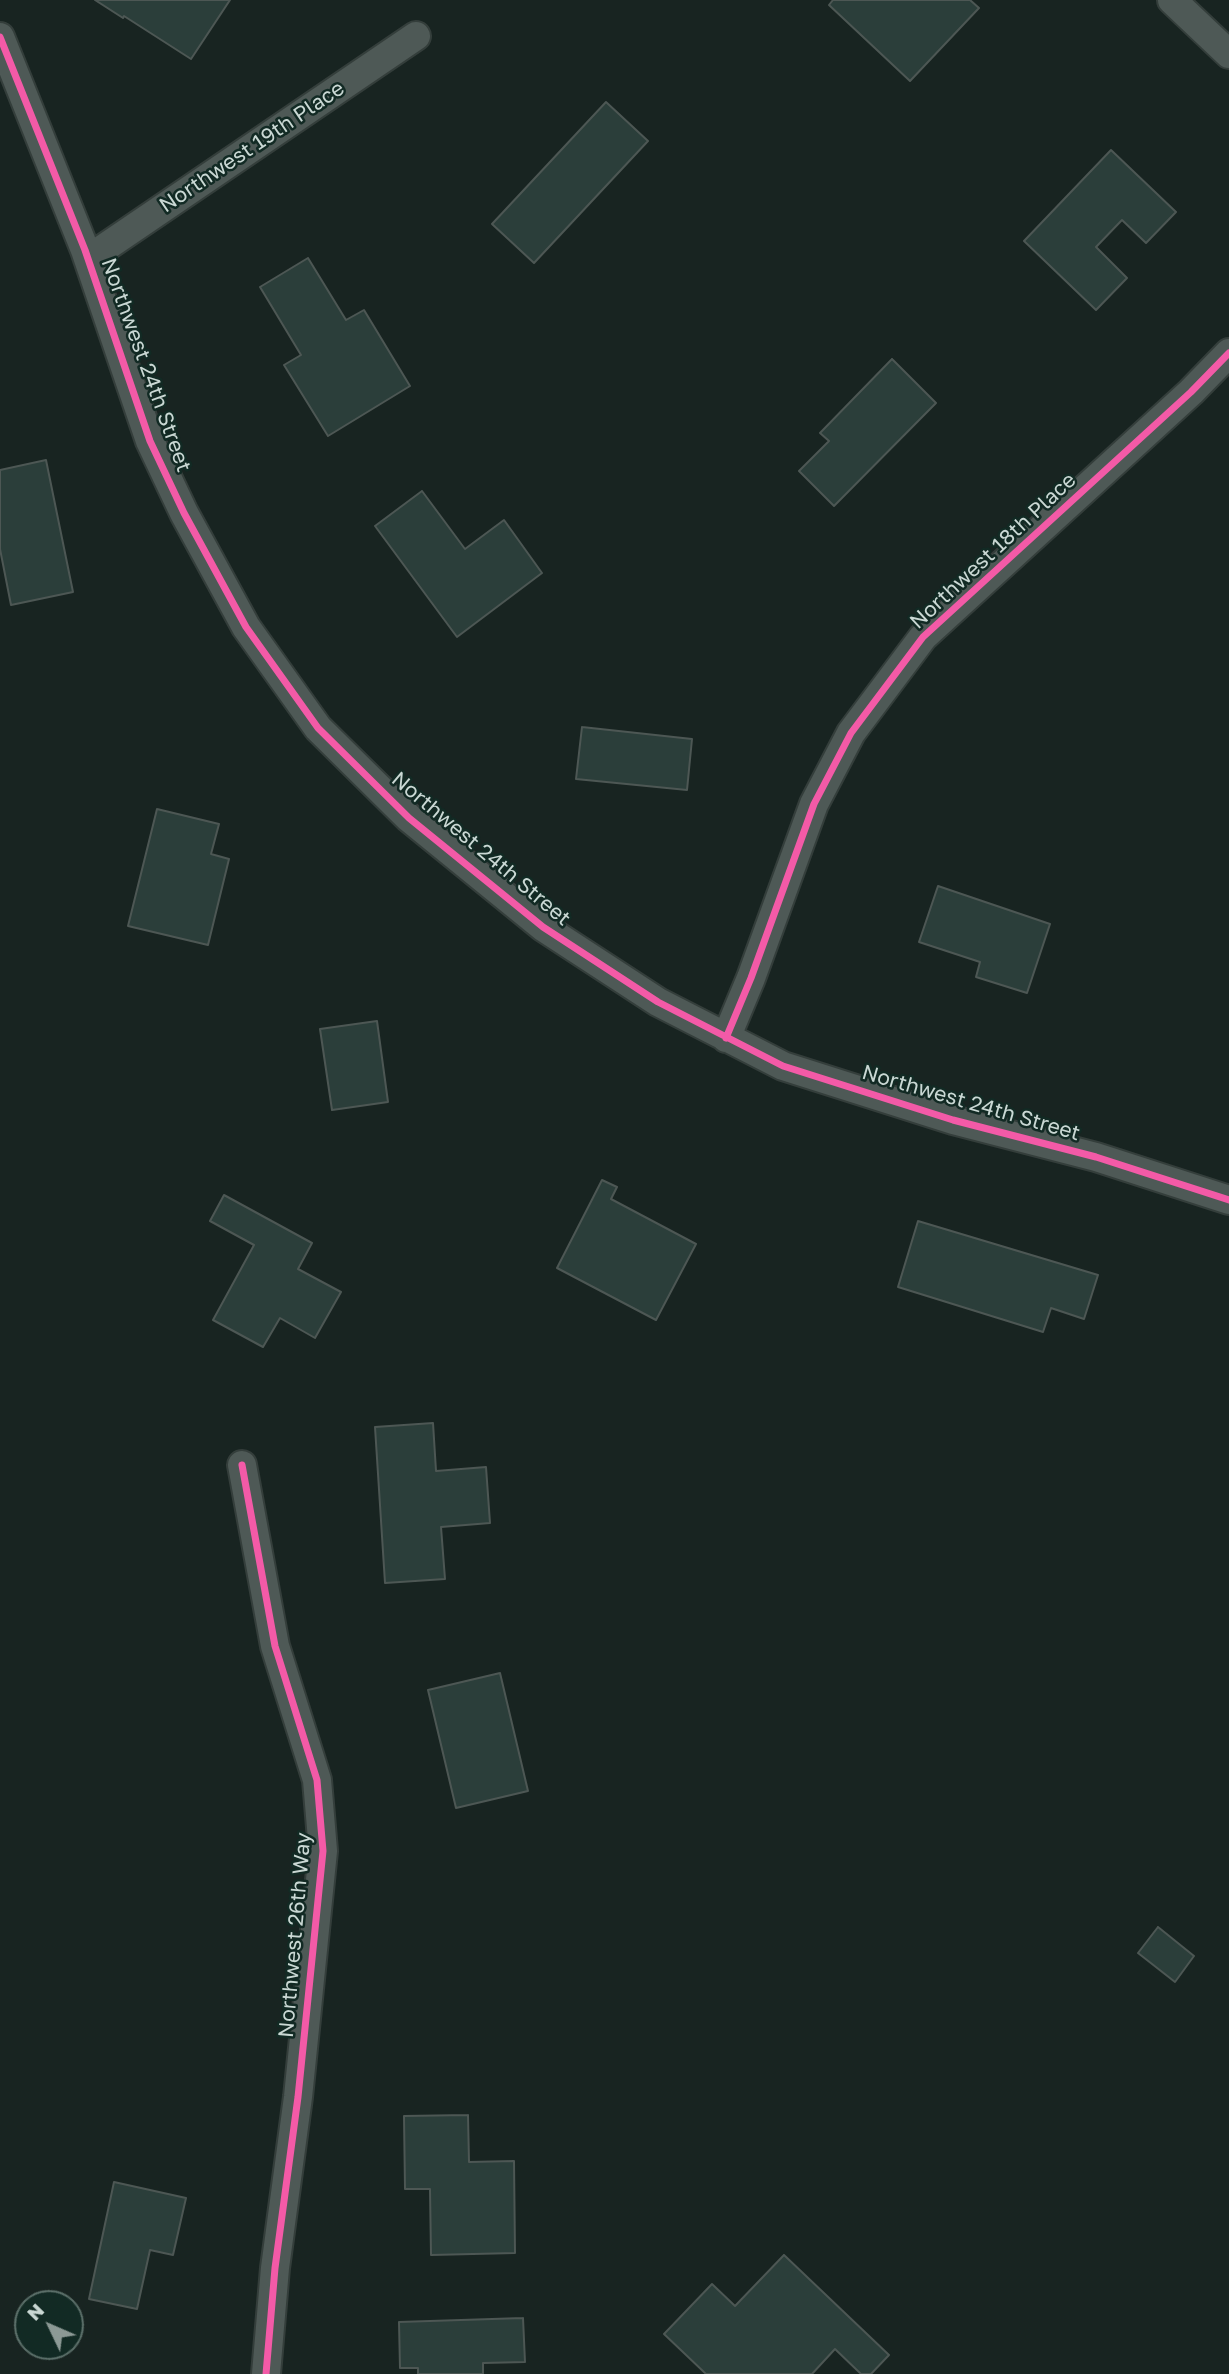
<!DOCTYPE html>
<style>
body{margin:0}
#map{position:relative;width:1229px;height:2374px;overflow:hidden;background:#182421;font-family:"Golos Text",sans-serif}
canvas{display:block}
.north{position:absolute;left:14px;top:2290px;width:70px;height:70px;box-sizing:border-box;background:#122a24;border:2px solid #5c706a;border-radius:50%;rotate:314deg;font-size:19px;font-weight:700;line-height:28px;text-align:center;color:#cad8d4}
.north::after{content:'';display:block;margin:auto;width:24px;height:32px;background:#8c9995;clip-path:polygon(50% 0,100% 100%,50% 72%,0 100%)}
</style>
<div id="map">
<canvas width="1229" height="2374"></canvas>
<div class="north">N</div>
</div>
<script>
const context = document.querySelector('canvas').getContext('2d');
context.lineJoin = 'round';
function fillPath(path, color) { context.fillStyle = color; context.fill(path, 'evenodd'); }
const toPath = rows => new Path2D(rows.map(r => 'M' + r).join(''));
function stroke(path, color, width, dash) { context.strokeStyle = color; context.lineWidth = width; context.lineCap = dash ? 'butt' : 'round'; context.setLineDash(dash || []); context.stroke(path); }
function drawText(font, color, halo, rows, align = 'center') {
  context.font = font + ' "Golos Text",sans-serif'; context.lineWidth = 5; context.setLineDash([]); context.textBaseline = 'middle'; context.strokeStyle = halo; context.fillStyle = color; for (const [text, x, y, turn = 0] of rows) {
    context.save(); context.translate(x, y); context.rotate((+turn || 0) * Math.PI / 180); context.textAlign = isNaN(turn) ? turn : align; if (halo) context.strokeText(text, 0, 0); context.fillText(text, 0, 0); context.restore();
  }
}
const building = toPath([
 [95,0,230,0,191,59,124,16,123,18,95,0],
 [833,0,970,0,979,8,910,81,829,5,833,0],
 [606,102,648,141,534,263,492,224,606,102],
 [1111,150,1176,212,1146,243,1122,220,1096,247,1127,278,1096,310,1024,241,1111,150],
 [308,258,346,320,364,310,410,386,328,436,284,365,301,355,260,287,308,258],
 [892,359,936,403,834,506,799,471,829,441,820,433,892,359],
 [46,460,73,592,11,605,0,549,0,470,46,460],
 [422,491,465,549,504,520,542,573,457,637,375,526,422,491],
 [582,727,692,739,687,790,576,779,582,727],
 [157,809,219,824,211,854,229,859,208,945,128,926,157,809],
 [938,886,1050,924,1027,993,976,977,980,962,919,942,938,886],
 [377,1021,388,1102,332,1110,320,1029,377,1021],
 [602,1180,617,1187,611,1199,696,1244,656,1320,557,1268,602,1180],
 [224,1195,312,1243,298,1269,341,1292,315,1338,280,1318,263,1347,213,1320,254,1245,210,1221,224,1195],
 [918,1221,1098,1275,1084,1319,1051,1308,1043,1332,898,1287,918,1221],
 [433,1423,436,1471,486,1467,490,1523,441,1527,445,1579,385,1583,375,1427,433,1423],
 [500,1673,528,1791,456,1808,428,1690,500,1673],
 [1158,1927,1194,1956,1175,1982,1138,1953,1158,1927],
 [468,2115,469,2162,514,2161,515,2253,431,2255,430,2189,405,2189,404,2116,468,2115],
 [114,2182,186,2198,173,2255,150,2250,137,2309,89,2299,114,2182],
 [784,2255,889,2355,871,2374,861,2374,835,2349,812,2374,706,2374,664,2334,712,2284,735,2306,784,2255],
 [523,2318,525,2362,483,2363,483,2374,418,2374,418,2368,400,2368,399,2322,523,2318]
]);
const street = toPath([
 [1172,0,1229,54],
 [0,37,85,250,150,441,184,513,246,627,318,728,409,818,543,927,658,1002,783,1066,953,1120,1096,1157,1229,1200],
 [88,259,416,36],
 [726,1038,751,978,814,804,851,733,923,637,1191,392,1229,353],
 [242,1465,275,1646,317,1780,323,1851,298,2097,275,2268,266,2374]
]);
const cycleway = toPath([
 [0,37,85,250,150,441,184,513,246,627,318,728,409,818,543,927,658,1002,783,1066,953,1120,1096,1157,1229,1200],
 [726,1038,751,978,814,804,851,733,923,637,1191,392,1229,353],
 [242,1465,275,1646,317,1780,323,1851,298,2097,275,2268,266,2374]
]);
const streetNames = [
 ["Northwest 19th Place",252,147,-34],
 ["Northwest 24th Street",146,365,70],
 ["Northwest 18th Place",993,551,-43],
 ["Northwest 24th Street",481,849,40],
 ["Northwest 24th Street",971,1103,16],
 ["Northwest 26th Way",295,1935,-85]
];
fillPath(building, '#2b3e3a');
stroke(building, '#4d5754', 2);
stroke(street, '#343e3b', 32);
stroke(street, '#4e5956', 28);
stroke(cycleway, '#f35aa7', 7);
drawText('21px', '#cad8d4', '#122a24', streetNames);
</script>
